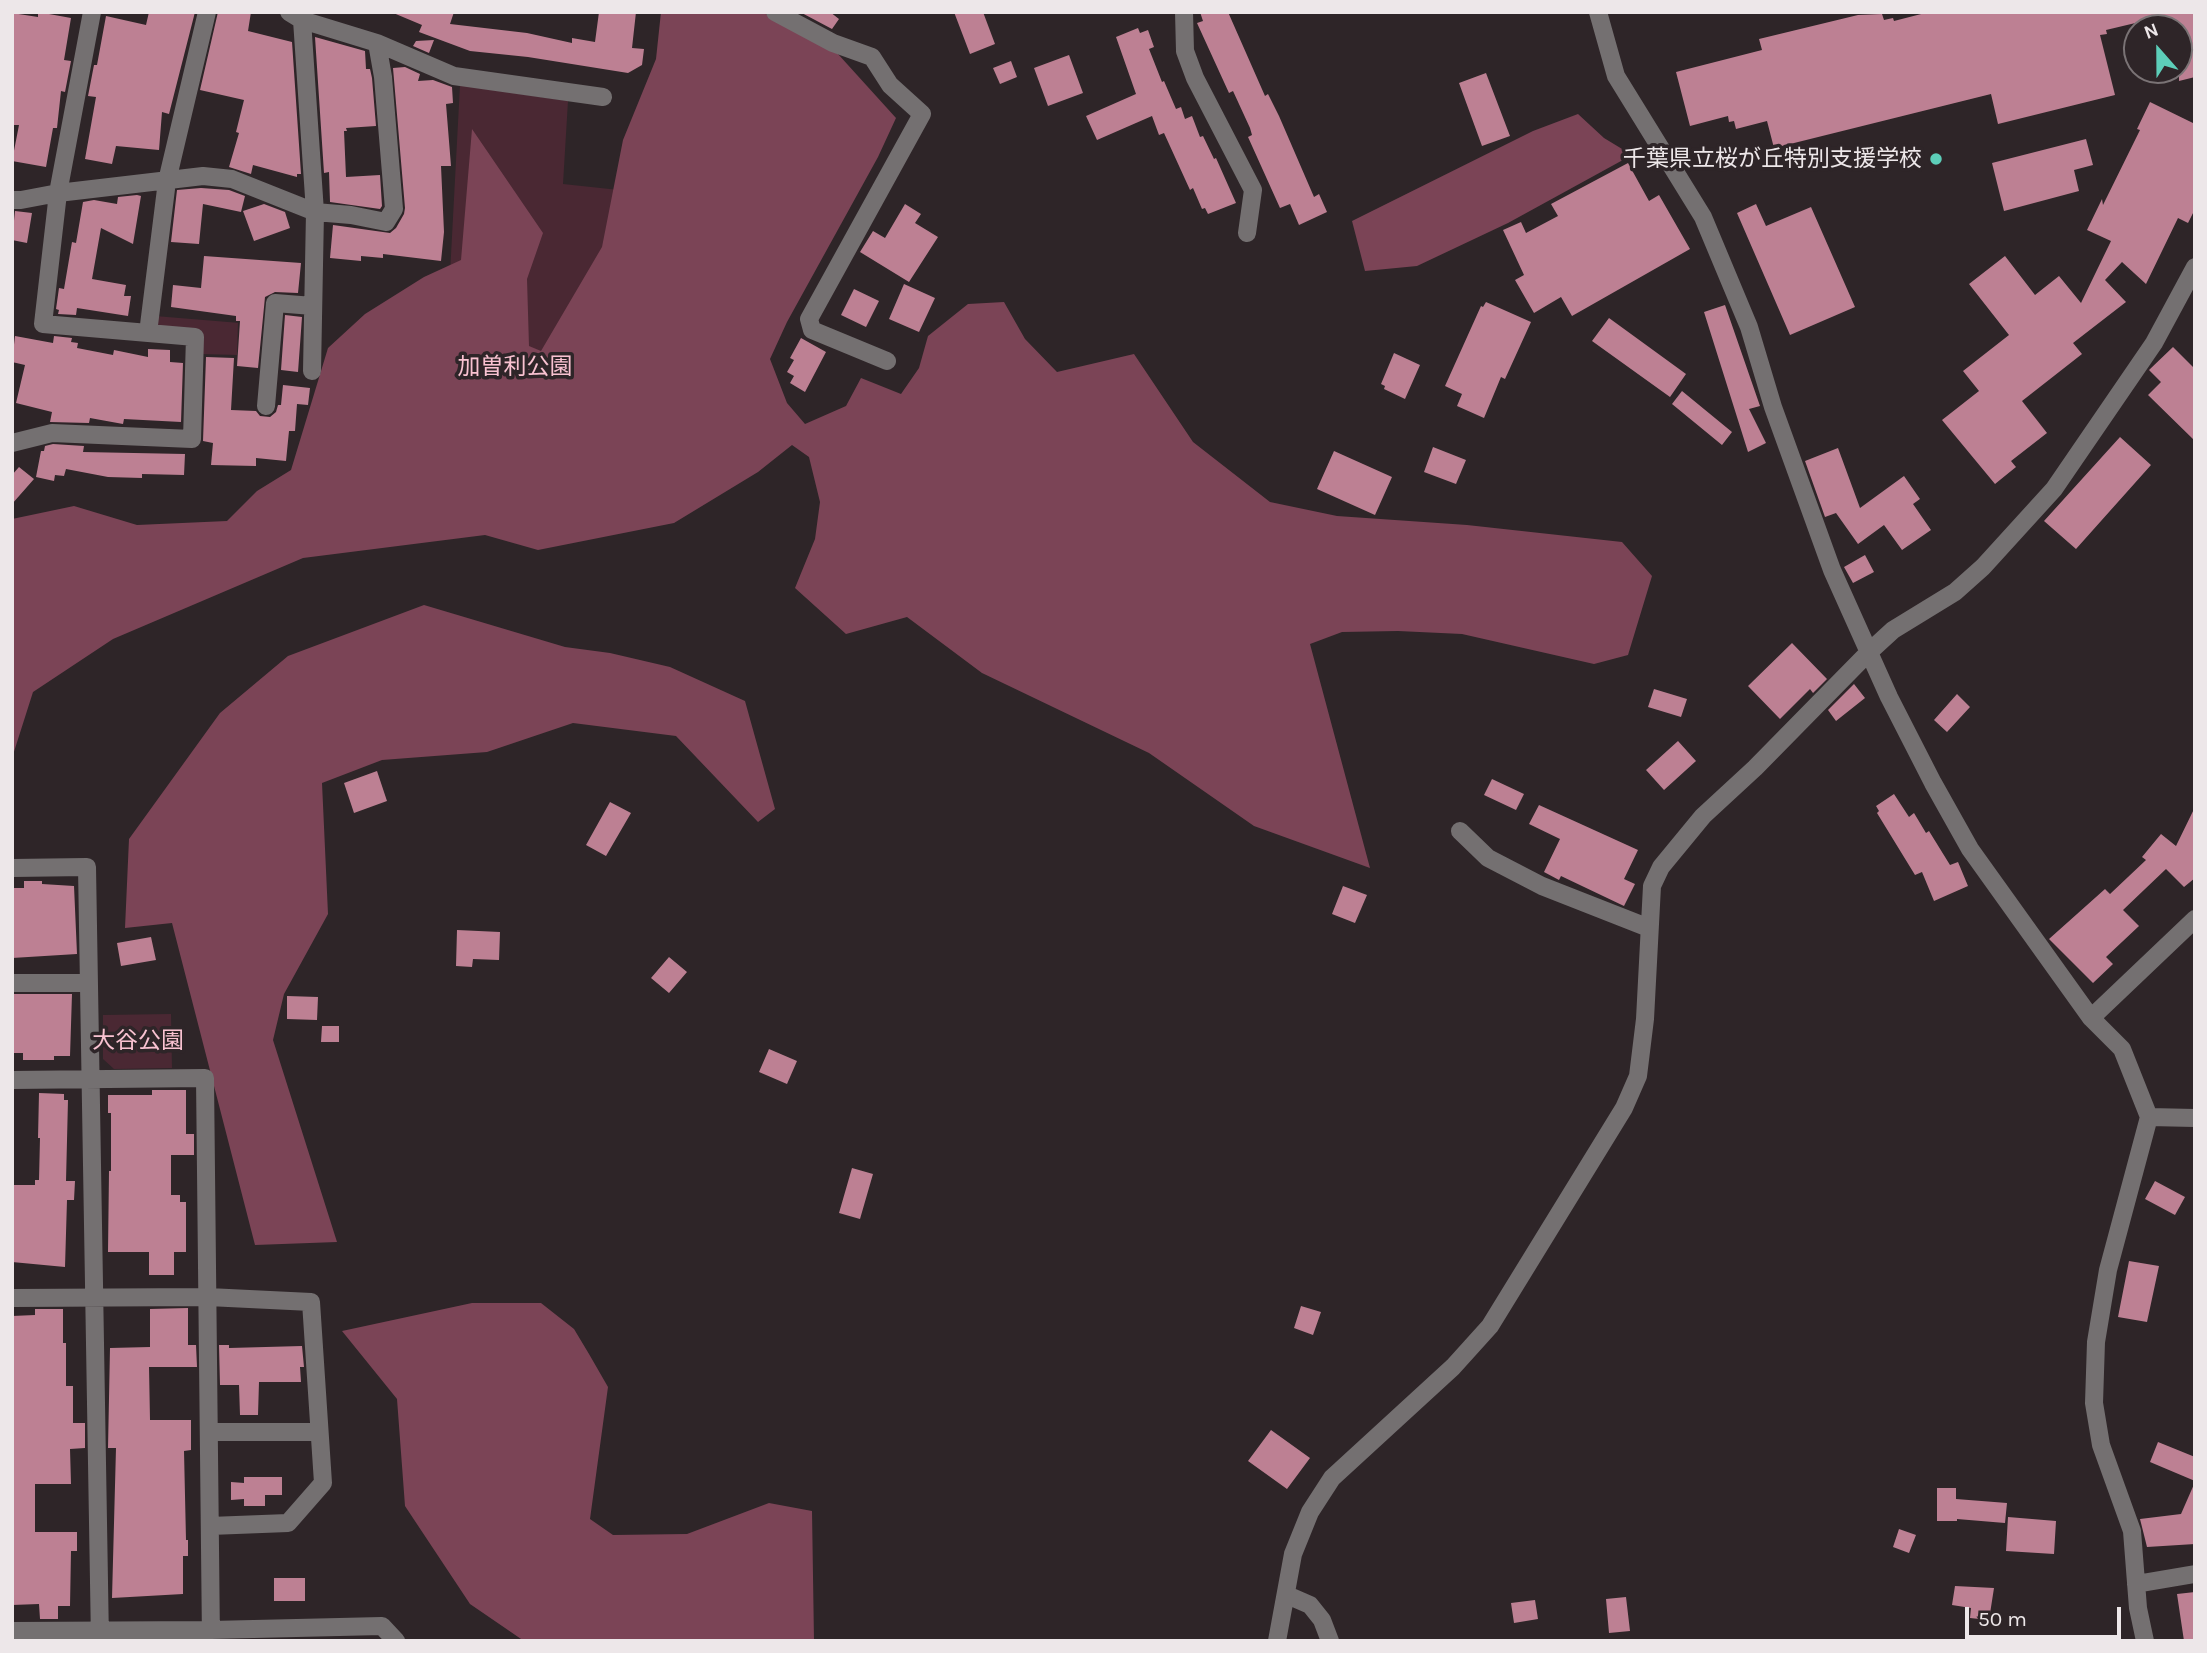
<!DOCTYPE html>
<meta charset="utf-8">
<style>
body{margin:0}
#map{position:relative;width:2207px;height:1653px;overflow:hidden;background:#2e2528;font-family:Karla,sans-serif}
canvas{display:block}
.frame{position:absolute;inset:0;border:14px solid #ede7e9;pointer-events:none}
.north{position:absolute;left:2123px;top:14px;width:70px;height:70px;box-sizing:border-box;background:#2e2528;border:2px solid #7a7375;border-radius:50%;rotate:339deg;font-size:19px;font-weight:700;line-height:28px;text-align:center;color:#ede7e9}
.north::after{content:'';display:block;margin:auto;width:24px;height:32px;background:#5dceb9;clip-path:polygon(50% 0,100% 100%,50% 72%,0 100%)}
.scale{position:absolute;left:1965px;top:1607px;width:156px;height:32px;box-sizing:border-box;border:4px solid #ede7e9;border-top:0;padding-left:9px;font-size:21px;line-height:24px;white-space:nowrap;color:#ede7e9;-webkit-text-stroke:5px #2e2528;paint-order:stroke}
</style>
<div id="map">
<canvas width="2207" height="1653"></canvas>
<div class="frame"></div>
<div class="north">N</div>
<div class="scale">50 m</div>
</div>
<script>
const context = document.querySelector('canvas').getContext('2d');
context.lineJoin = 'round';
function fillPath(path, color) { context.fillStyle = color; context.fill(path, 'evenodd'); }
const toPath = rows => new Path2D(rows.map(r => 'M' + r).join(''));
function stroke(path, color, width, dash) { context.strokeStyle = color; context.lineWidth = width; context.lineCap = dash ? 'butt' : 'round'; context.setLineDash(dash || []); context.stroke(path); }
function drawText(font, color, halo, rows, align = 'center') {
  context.font = font + ' Karla,"Noto Sans JP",sans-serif'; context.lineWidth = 7; context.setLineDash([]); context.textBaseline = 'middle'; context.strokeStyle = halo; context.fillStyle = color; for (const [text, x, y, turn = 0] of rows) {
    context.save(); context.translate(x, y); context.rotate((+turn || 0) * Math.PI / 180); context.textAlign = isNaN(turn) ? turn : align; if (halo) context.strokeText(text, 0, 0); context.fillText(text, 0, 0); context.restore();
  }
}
const green = toPath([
 [460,85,568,101,563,184,619,190,585,468,450,274],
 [155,316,240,323,238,323,237,355,201,354,202,335,159,331],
 [171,1014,172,1068,114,1069,103,1059,103,1015]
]);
const forest = toPath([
 [661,12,762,12,838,54,896,118,878,157,787,322,770,359,787,403,805,424,846,406,861,378,901,394,919,368,928,336,968,304,1004,302,1025,339,1057,372,1134,354,1193,442,1270,502,1337,516,1467,525,1622,542,1652,576,1628,655,1594,664,1462,634,1398,631,1342,632,1310,644,1370,868,1254,826,1149,753,982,673,907,617,846,634,795,588,815,539,820,502,809,457,792,445,758,472,674,523,538,550,485,535,303,558,113,639,33,692,12,758,12,519,74,506,137,525,227,521,257,491,291,470,328,348,365,314,424,277,461,260,472,129,543,233,527,279,529,346,541,351,602,247,623,140,656,59],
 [1578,114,1604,138,1632,155,1508,223,1417,266,1365,271,1352,221,1533,131],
 [424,605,565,647,610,653,670,667,745,701,775,809,758,822,676,736,573,723,487,752,382,760,322,783,328,914,284,994,273,1040,337,1242,255,1245,172,923,125,928,129,839,220,713,288,656],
 [472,1303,541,1303,574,1329,589,1354,608,1387,590,1519,613,1535,687,1534,769,1503,812,1511,814,1641,524,1641,470,1604,405,1506,397,1399,342,1331]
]);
const building = toPath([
 [38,12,71,18,64,60,71,61,65,92,61,91,57,128,53,128,46,167,12,161,19,125,12,125,12,13,38,17],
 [149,12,195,12,169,114,162,112,159,150,116,146,112,164,85,159,96,97,88,96,94,65,97,65,106,16,146,25],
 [218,12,251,12,248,31,292,42,301,174,297,174,297,177,253,165,251,174,229,167,239,133,236,132,244,100,200,90],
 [391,12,454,12,450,24,527,33,572,43,572,38,595,42,599,12,636,12,632,48,644,49,642,65,628,73,528,57,470,51,419,32,422,25],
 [800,12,830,12,839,19,832,29],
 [954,12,983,12,995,44,970,54],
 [1200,12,1228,12,1265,96,1268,94,1279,116,1314,197,1319,194,1327,212,1299,225,1290,204,1280,208,1248,137,1252,135,1250,128,1233,91,1229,93,1197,23,1203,21],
 [1929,12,2195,12,2195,77,2179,81,2179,28,2150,28,2148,20,2106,30,2107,34,2100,35,2115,95,1998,124,1991,94,1774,148,1767,121,1736,129,1734,121,1729,122,1728,116,1690,126,1676,72,1762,50,1759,39,1858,15,1882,14,1884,20,1893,18,1894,21],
 [1138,28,1140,33,1148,30,1154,47,1149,49,1162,82,1164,81,1176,109,1181,107,1185,119,1192,116,1200,137,1203,136,1214,159,1216,158,1236,203,1208,214,1205,208,1202,209,1193,188,1190,190,1164,133,1159,135,1152,116,1097,140,1086,116,1136,94,1116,37],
 [315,37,365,51,366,69,370,69,372,78,376,126,346,128,347,131,344,131,346,177,380,175,382,206,380,209,330,202,329,172,324,173],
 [434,40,429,53,413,46,416,41],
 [1069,55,1083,93,1048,106,1034,68],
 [1011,61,1017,77,1000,84,993,68],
 [405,67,420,74,418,81,433,80,452,87,453,103,446,104,451,166,441,166,444,232,441,261,383,254,383,258,361,256,361,261,330,258,333,225,390,233,396,228,404,214,405,208,393,68],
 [1486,73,1510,136,1482,146,1459,83],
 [2150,102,2195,124,2195,209,2188,223,2178,218,2146,284,2122,262,2105,280,2126,302,2073,343,2082,354,2022,401,2047,433,2011,461,2016,467,1995,484,1942,420,1979,391,1963,371,2009,335,1969,284,2005,256,2035,295,2059,276,2081,303,2111,241,2087,230,2102,199,2103,205,2140,130,2137,129],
 [2086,139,2093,165,2074,170,2079,191,2004,211,1992,163],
 [1628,163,1649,201,1659,195,1690,249,1572,316,1561,297,1534,313,1515,280,1524,275,1503,230,1521,222,1526,233,1558,216,1551,204],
 [201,188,229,190,245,196,241,212,203,204,199,244,171,242,177,190],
 [137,195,141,196,133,244,101,228,92,279,126,285,124,296,131,296,128,316,77,308,76,315,58,314,59,310,56,309,59,288,64,289,72,242,76,243,83,202,94,200,117,204,118,197],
 [264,204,285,212,290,228,254,241,243,211],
 [905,204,921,214,915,223,938,237,909,282,860,252,873,231,885,238],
 [1756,204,1766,226,1811,207,1855,307,1790,335,1737,213],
 [15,211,32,213,27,243,12,240],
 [204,256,301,263,298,293,275,292,265,297,258,368,237,366,240,321,236,321,236,316,171,307,173,285,201,288],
 [904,284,935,298,919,332,889,319],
 [854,289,879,301,866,327,841,315],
 [1486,302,1531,322,1505,379,1501,377,1484,418,1457,406,1462,394,1445,386,1481,306,1483,307],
 [1725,305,1760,406,1749,409,1766,443,1748,452,1704,312],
 [285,315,302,317,298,372,281,370],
 [1609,318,1686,374,1670,397,1592,341],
 [15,336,53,343,54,336,72,338,71,342,78,343,77,348,113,355,114,350,148,357,148,349,170,350,170,362,183,363,181,422,124,419,123,424,90,418,89,423,50,422,52,412,16,403,25,365,12,362],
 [801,338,826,352,805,392,790,383,794,376,787,372,794,360,790,358],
 [2173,347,2195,369,2195,441,2148,395,2161,382,2149,370],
 [1394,353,1420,365,1405,399,1384,389,1385,386,1381,384],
 [206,357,234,358,231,410,256,411,260,416,270,417,276,412,278,405,281,405,283,385,310,388,308,405,297,404,295,431,289,431,286,461,256,458,256,466,211,465,213,443,203,441],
 [1682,391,1732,432,1722,445,1672,404],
 [2120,437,2151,465,2076,549,2044,521],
 [53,444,84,446,83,452,185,454,184,475,142,474,142,478,108,477,66,469,64,476,55,475,54,481,36,477,41,451,44,451,45,446],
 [1433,447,1466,460,1456,484,1424,472],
 [1838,448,1860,508,1904,476,1920,499,1913,504,1931,530,1902,550,1884,525,1858,544,1836,513,1825,517,1805,461],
 [1334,451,1392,477,1375,515,1317,489],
 [19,467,34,479,12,504,12,475],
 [1865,555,1874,572,1853,583,1844,567],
 [1792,643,1827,679,1813,693,1810,689,1780,719,1748,686],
 [1854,684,1865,698,1836,721,1828,710],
 [1654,689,1687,699,1681,717,1648,707],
 [1957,694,1970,707,1947,732,1934,720],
 [1678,741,1696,761,1664,790,1646,770],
 [377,771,387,801,354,813,344,783],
 [1492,779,1524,794,1516,810,1484,795],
 [1894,794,1909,817,1914,813,1926,833,1929,831,1950,865,1958,862,1968,886,1934,901,1922,872,1915,875,1877,813,1879,811,1876,806],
 [610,802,631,813,606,856,586,845],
 [1539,805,1638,850,1624,879,1635,884,1624,906,1561,876,1559,880,1544,872,1560,839,1529,824],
 [2195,807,2195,878,2184,887,2166,869,2123,910,2139,926,2106,957,2113,964,2093,983,2049,939,2105,889,2110,894,2146,860,2142,857,2161,834,2176,846],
 [24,881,42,881,42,884,74,886,77,954,12,958,12,888,24,888],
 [1343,886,1367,895,1355,923,1332,914],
 [457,930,500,932,499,960,473,959,472,967,456,966],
 [151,937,156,960,121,966,117,943],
 [669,957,687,972,669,993,651,978],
 [12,994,72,994,70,1056,54,1056,54,1060,23,1060,23,1053,12,1053],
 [287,996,318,997,317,1020,287,1019],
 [322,1026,339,1026,339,1042,321,1042],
 [769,1049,797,1061,787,1084,759,1072],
 [152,1090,186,1090,186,1134,194,1134,194,1155,171,1155,171,1195,180,1195,180,1202,186,1202,186,1252,174,1252,174,1275,149,1275,149,1252,108,1252,109,1171,111,1171,111,1113,108,1113,108,1095,152,1095],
 [39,1093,64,1094,64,1100,68,1100,66,1181,75,1181,74,1200,67,1200,65,1267,12,1262,12,1185,35,1185,35,1180,39,1180,40,1138,38,1138],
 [852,1168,873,1174,860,1219,839,1213],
 [2155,1181,2185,1197,2175,1215,2145,1199],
 [2129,1261,2159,1266,2147,1322,2118,1317],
 [1301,1306,1321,1312,1313,1335,1294,1328],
 [188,1308,188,1345,196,1345,197,1367,149,1367,150,1420,191,1420,191,1450,184,1451,186,1540,188,1540,188,1556,183,1556,183,1594,112,1598,116,1448,108,1448,110,1348,150,1347,150,1309],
 [35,1309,63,1309,63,1343,66,1343,66,1386,73,1386,73,1423,85,1423,85,1448,70,1449,71,1484,35,1484,35,1532,77,1532,77,1551,71,1551,70,1606,58,1606,58,1619,40,1619,39,1604,12,1605,12,1316,35,1315],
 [219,1345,229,1345,229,1348,302,1346,304,1367,300,1367,301,1382,259,1382,258,1415,240,1415,239,1385,220,1385],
 [1271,1430,1310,1458,1287,1489,1248,1461],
 [2158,1442,2195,1457,2195,1481,2150,1462],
 [244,1477,282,1477,282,1495,265,1495,265,1506,244,1506,244,1499,231,1500,231,1482,244,1483],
 [2195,1482,2195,1544,2147,1547,2140,1519,2181,1514],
 [1937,1488,1956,1488,1956,1499,2007,1503,2005,1523,1957,1519,1957,1521,1937,1521],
 [2008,1517,2056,1521,2054,1554,2006,1551],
 [1899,1529,1916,1535,1909,1553,1893,1547],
 [274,1578,305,1578,305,1601,274,1601],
 [1955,1586,1994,1588,1989,1620,1970,1618,1971,1608,1952,1605],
 [2195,1592,2195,1641,2184,1641,2177,1594],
 [1626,1597,1630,1631,1609,1633,1606,1599],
 [1535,1600,1538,1619,1514,1623,1511,1603]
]);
const minor = toPath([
 [289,12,302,20,377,43,454,76,603,97],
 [304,12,302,20,315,212,312,371],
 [775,12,833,43,872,57,890,85,922,114,809,319,812,330,887,361],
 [1184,12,1185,51,1195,78,1253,190,1247,233],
 [1598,12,1616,76,1703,217,1749,327,1773,407,1832,570,1889,697,1933,783,1970,849,2091,1018,2122,1049,2149,1117,2108,1270,2096,1342,2094,1403,2101,1445,2132,1531,2138,1608,2145,1641],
 [12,200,21,200,58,193,203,176,232,179,315,212,351,215,386,222,394,209,383,77,377,43],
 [148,333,167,181,207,12],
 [266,406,275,303,313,306],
 [12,443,52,433,192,439,195,337,43,324,58,193,92,12],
 [1460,831,1488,858,1542,886,1649,928],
 [12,868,87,867,100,1641],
 [12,983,89,983],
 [2091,1018,2195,919],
 [12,1080,205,1078,211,1641],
 [2149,1117,2195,1118],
 [12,1298,208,1297,311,1302,323,1483,288,1523,210,1526],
 [209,1432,318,1432],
 [2136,1584,2195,1574],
 [1287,1595,1310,1605,1322,1620,1330,1641],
 [12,1631,211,1630,382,1626,396,1641],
 [1277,1641,1293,1554,1310,1512,1332,1478,1453,1367,1490,1326,1624,1108,1638,1076,1645,1019,1652,886,1661,867,1703,816,1755,768,1869,652,1893,630,1955,592,1983,567,2054,489,2154,343,2195,267]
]);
const markers = [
 [1936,159,7,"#5dceb9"]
];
const poiNames = [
 ["千葉県立桜が丘特別支援学校",1922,159]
];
const parkNames = [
 ["加曽利公園",515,367],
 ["大谷公園",138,1041]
];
fillPath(green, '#4a2833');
fillPath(forest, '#7b4456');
fillPath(building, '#bd8093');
stroke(minor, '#747071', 18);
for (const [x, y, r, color] of markers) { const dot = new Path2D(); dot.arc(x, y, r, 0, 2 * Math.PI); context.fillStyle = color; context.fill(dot); stroke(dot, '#2e2528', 2.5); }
drawText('23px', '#ede7e9', '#2e2528', poiNames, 'right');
drawText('23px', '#f9c2d1', '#2e2528', parkNames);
</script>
